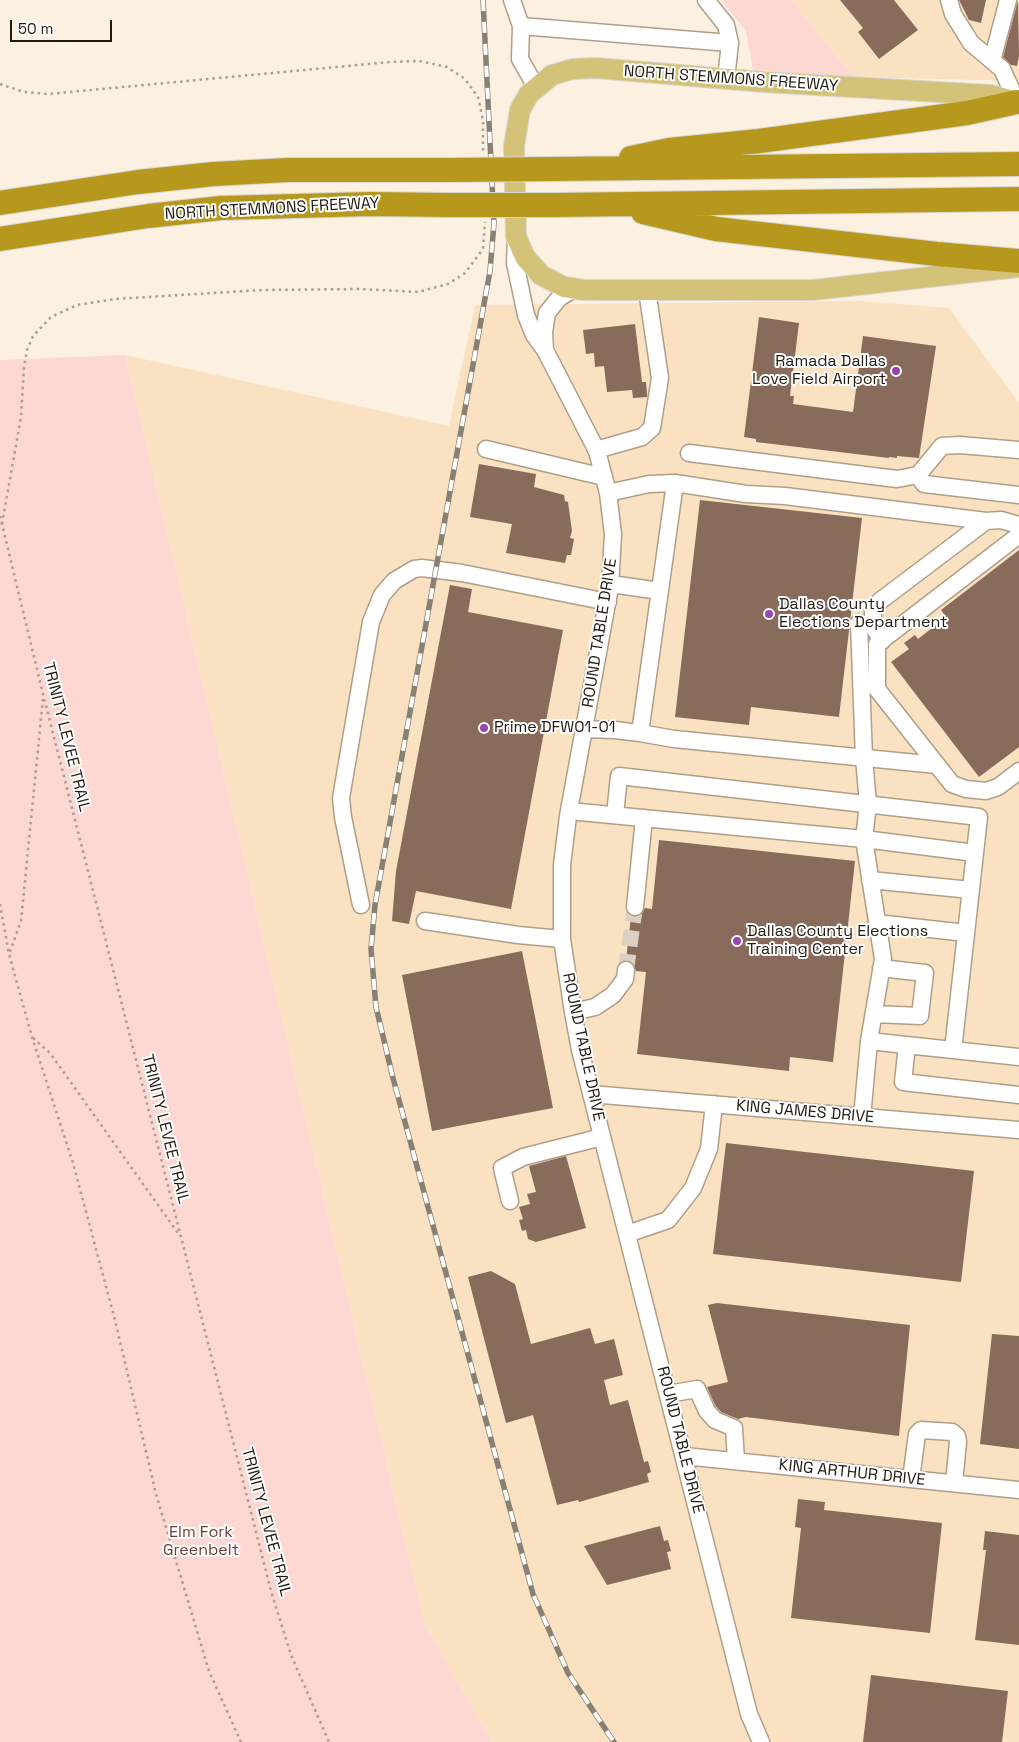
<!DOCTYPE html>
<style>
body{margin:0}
#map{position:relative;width:1019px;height:1742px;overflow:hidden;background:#fcf0e1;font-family:"Space Grotesk",sans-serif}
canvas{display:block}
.scale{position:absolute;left:10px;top:20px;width:102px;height:22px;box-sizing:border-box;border:2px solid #201910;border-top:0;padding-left:6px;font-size:15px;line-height:18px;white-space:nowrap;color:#201910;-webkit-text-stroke:4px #fff;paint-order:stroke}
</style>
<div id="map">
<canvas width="1019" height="1742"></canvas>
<div class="scale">50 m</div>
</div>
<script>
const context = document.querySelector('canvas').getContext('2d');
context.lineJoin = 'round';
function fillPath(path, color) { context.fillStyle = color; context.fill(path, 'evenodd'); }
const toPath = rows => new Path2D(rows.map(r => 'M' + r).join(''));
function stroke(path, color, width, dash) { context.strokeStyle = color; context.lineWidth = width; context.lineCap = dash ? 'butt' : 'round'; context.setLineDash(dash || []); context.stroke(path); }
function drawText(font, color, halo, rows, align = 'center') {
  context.font = font + ' "Space Grotesk",sans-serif'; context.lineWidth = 4; context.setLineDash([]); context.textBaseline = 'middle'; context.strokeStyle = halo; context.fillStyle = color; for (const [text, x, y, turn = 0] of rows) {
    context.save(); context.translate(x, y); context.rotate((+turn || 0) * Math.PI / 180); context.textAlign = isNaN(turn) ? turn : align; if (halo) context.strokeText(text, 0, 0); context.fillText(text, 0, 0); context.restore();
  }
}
const built = toPath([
 [792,0,1019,0,1019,81,855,77,824,42],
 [859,301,949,308,1019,403,1019,1742,492,1742,425,1626,125,355,449,426,475,305]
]);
const green = toPath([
 [721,0,792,0,824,42,855,77,753,70,746,31],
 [125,355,425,1626,492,1742,0,1742,0,360]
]);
const building = toPath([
 [840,0,894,0,918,30,879,59,858,32,863,28],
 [959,0,986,0,981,23,969,20],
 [1018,0,1019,56,1017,66,1011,65,1003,57],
 [759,317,799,323,790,396,794,396,793,404,853,412,863,336,936,346,919,458,897,456,897,458,889,457,889,458,756,442,756,439,744,437],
 [635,324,642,382,646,382,647,394,647,397,633,398,632,390,607,392,604,366,595,367,594,353,586,354,583,330],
 [479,464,536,474,534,487,564,495,565,501,568,502,572,531,570,538,574,539,571,555,567,555,565,563,506,553,512,524,470,517],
 [700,500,862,518,839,717,751,707,749,725,675,717],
 [1019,550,1019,747,979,777,891,662,909,649,904,643,915,635,918,639,946,617,941,610],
 [450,585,472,589,468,612,563,630,511,909,416,891,409,924,392,921,396,871],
 [659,840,855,861,833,1062,790,1057,789,1071,637,1054,646,972,636,971,632,962,626,960,631,916,640,916,645,908,652,909],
 [522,951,553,1108,432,1131,402,975],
 [726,1143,974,1171,961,1282,713,1254],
 [566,1156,586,1228,536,1242,528,1239,526,1230,522,1231,519,1220,523,1219,519,1207,530,1204,527,1194,536,1192,529,1166],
 [491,1271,515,1284,531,1344,590,1328,595,1344,614,1339,623,1375,604,1380,610,1405,628,1400,644,1462,648,1461,651,1472,647,1474,649,1482,579,1502,578,1500,557,1505,533,1415,506,1423,468,1277],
 [717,1303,910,1325,899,1436,746,1417,738,1419,721,1412,715,1405,707,1387,728,1382,708,1305],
 [992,1334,1019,1336,1019,1449,980,1444],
 [798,1499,825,1502,824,1510,942,1523,930,1633,791,1618,801,1528,795,1527],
 [660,1526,664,1541,668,1540,671,1551,667,1552,671,1569,607,1585,584,1546],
 [985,1531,1019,1535,1019,1645,975,1640,986,1550,983,1550],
 [871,1675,1008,1691,1002,1742,863,1742]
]);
const minorTunnel = toPath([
 [626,970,635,907]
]);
const path = toPath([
 [0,84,24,92,48,94,390,62,419,61,447,67,465,79,478,97,483,120,483,152],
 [0,516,43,694,271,1591,291,1655,329,1742],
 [2,524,21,417,24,367,27,350,33,336,51,317,77,305,115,299,262,290,360,289,418,292,448,284,465,273,483,249,485,222],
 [0,904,9,954,32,1037,73,1163,115,1320,156,1494,209,1671,241,1742],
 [10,952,21,921,43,698],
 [33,1038,50,1053,180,1236]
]);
const minor = toPath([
 [512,0,521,26],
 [706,0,726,25,730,43,726,79],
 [949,0,953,14,971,43,1002,69,1017,102],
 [992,61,1008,0],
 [536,87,520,59,521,26,730,43],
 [516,238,515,263,526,315,534,335,545,350,597,451,608,493,613,534,610,587,568,816,562,865,562,939,573,1012,580,1050,749,1714,761,1742],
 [545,350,544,332,547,313,559,298,574,289],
 [486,449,604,477],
 [596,450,642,437,652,428,660,378,647,290],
 [689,453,897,479,918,475,942,446,960,445,1019,450],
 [918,475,924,484,1019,495],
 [675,483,746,494,785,496,986,521],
 [1019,535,877,644,877,689,952,784,966,789,986,791,998,787,1019,771],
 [611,584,660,591],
 [882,641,873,626,873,611,880,601,986,521,1001,520,1019,525],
 [584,729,615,730,640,733,675,483,649,484,608,493],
 [640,733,674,739,937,765],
 [569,811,864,839,868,804,864,758,859,623],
 [615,815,619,776,979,817,953,1050],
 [870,880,971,890],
 [361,905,343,817,341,798,371,622,382,595,394,581,414,569,422,568,462,573,608,602],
 [635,907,644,818],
 [425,921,518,935,562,939],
 [877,923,966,933],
 [573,1012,595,1007,613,995,625,979,626,970],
 [874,1014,920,1016,925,973,881,968],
 [869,1041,1019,1057],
 [907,1045,903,1082,1019,1095],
 [591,1094,1019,1130],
 [862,1117,869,1041,883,959,864,839,975,853],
 [510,1201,502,1168,523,1157,602,1137],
 [627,1234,668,1220,693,1188,709,1149,714,1104],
 [668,1394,697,1389,707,1411,715,1420,734,1428,736,1461],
 [684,1456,1019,1490],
 [911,1479,917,1434,921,1430,952,1432,957,1436,958,1442,954,1483]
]);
const major = toPath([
 [1018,102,990,95,764,82,596,68,573,69,552,75,529,94,520,110,514,146,516,236,521,248,525,257,541,275,564,287,584,290,813,290,1019,267]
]);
const highway = toPath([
 [631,158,669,150,759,141,967,113,1017,102],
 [554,169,1019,164],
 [0,203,138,182,214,174,288,170,449,170],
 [555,205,1019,199],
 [643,212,716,229,937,254,1019,261],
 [0,239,148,216,221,208,370,204,446,205]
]);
const rail = toPath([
 [483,0,494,223,490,271,375,905,371,949,376,1007,393,1078,533,1594,568,1673,614,1742]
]);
const highwayBridge = toPath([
 [449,170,554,169],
 [446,205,555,205]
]);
const markers = [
 [896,371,5,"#9b44b0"],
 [769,614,5,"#9b44b0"],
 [484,728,5,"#9b44b0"],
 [737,941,5,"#9b44b0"]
];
const streetNames = [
 ["NORTH STEMMONS FREEWAY",731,79,4],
 ["NORTH STEMMONS FREEWAY",272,209,-3],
 ["ROUND TABLE DRIVE",600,633,-81],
 ["TRINITY LEVEE TRAIL",66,737,76],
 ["ROUND TABLE DRIVE",583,1047,78],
 ["KING JAMES DRIVE",805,1112,5],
 ["TRINITY LEVEE TRAIL",165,1129,76],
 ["ROUND TABLE DRIVE",680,1440,76],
 ["KING ARTHUR DRIVE",852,1473,6],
 ["TRINITY LEVEE TRAIL",266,1522,75]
];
const poiNames = [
 ["Ramada Dallas",886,362,"right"],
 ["Love Field Airport",886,380,"right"],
 ["Dallas County",779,605],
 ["Elections Department",779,623],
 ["Prime DFW01-01",494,728],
 ["Dallas County Elections",747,932],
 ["Training Center",747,950]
];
const parkNames = [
 ["Elm Fork",201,1533],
 ["Greenbelt",201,1551]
];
fillPath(built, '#fae1c2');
fillPath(green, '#fdd7d1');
fillPath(building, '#896b5b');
stroke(minorTunnel, '#dbd0c2', 16, [16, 8]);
stroke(minor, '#b19e87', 19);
stroke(major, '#d7d6d4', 22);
stroke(highway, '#d7d6d4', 26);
stroke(path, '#a89e92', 2.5, [2.5, 4]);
stroke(minor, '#fff', 16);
stroke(major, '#d3c277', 20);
stroke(highway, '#b6991c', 24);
stroke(rail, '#898074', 5.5);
stroke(rail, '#fff', 4, [11]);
stroke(highwayBridge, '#d7d6d4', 26, []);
stroke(highwayBridge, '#b6991c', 24);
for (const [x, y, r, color] of markers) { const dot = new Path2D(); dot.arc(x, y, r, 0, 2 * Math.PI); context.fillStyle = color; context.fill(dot); stroke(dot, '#fff', 2); }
drawText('16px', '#201910', '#fff', streetNames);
drawText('16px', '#201910', '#fff', poiNames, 'left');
drawText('16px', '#713c36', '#fff', parkNames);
</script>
